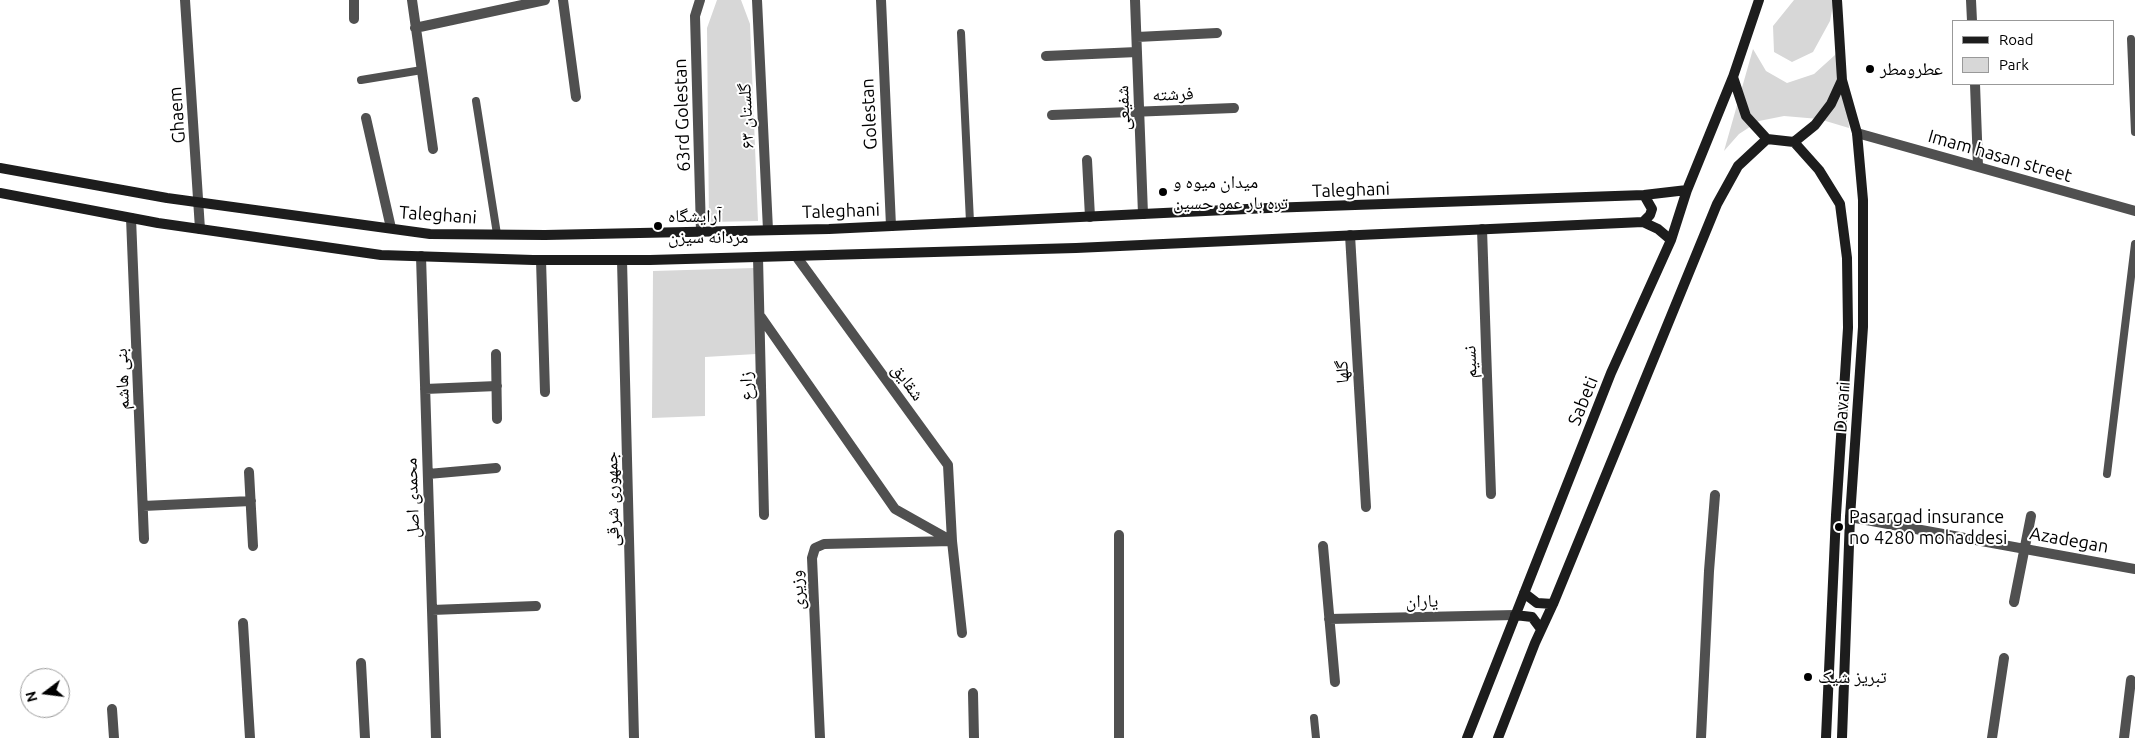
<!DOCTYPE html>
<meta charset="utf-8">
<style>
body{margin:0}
#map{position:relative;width:2135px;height:738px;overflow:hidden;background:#fff;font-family:Ubuntu,sans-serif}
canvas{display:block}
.legend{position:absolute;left:1952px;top:20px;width:162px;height:65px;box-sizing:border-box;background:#fff;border:1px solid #999;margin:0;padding:6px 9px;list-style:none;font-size:15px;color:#000}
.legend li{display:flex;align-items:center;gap:10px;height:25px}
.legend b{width:25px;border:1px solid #999}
.north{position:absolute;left:20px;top:668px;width:50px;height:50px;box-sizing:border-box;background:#fff;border:1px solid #999;border-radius:50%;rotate:255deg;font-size:14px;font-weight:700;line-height:20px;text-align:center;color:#000}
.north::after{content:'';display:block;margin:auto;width:18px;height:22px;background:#000;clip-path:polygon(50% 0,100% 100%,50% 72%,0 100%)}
</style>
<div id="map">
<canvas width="2135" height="738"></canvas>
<ul class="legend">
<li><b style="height:6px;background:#1d1d1d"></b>Road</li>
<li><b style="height:14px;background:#d7d7d7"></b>Park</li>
</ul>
<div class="north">N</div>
</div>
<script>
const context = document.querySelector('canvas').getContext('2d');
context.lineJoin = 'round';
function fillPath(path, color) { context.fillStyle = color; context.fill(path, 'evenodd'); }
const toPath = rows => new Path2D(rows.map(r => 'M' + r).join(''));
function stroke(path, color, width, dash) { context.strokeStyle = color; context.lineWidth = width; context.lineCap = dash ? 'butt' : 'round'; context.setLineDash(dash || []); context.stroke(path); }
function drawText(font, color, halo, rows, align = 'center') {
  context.font = font + ' Ubuntu,"Noto Naskh Arabic",sans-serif'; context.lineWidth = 4; context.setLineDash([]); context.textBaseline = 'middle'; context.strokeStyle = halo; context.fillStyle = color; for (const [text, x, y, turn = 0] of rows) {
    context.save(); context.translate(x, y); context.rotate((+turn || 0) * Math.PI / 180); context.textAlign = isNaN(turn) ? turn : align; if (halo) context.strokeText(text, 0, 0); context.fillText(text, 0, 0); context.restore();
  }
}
const green = toPath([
 [717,0,741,0,750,24,758,221,709,222,707,28],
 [1794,0,1834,0,1830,21,1813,52,1792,62,1774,52,1773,26],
 [1842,39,1849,128,1819,119,1784,116,1759,121,1739,134,1724,151,1753,49,1766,71,1787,83,1814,74,1835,55],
 [754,268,756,354,705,357,705,416,652,418,653,271]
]);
const service = toPath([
 [961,33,970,222],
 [2131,39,2135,132],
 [361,80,422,70],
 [476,101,497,234],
 [2107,474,2135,244],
 [1314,718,1316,738]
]);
const minor = toPath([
 [185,0,200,229],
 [412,0,433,149],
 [563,0,576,97],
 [881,0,891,226],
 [1135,0,1143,214],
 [1971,0,1972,21],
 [354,19,354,0],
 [415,28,545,0],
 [1137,37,1217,33],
 [1046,56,1137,52],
 [1975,84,1978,166],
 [1052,115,1234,108],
 [366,118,391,228],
 [1087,160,1090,217],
 [131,218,144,539],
 [1482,229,1491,494],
 [1350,235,1366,507],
 [421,256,436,738],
 [758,257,764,515],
 [541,260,545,392],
 [761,317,895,509,952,541,948,465,796,256],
 [496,354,497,419],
 [425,389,497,386],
 [249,472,253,546],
 [428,474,496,468],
 [143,506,251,501],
 [1850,517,2135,569],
 [1119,535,1119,738],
 [1323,546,1335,682],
 [2014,602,2031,516],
 [432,610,536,606],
 [1329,619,1515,615],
 [243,623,250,738],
 [361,663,365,738],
 [973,693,974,738],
 [112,709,114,738],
 [820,738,812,558,815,548,824,544,952,541,962,633],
 [1701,738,1709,571,1715,495],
 [1992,738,2004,658],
 [2124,738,2131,680]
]);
const tertiary = toPath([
 [700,0,695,16,701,231],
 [757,0,768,230],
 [1857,133,2135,211],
 [622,260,634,738]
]);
const secondary = toPath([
 [1759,0,1733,77,1746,116,1767,139,1794,142,1815,125,1831,104,1842,80,1837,0],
 [1842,80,1857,133,1863,200,1863,327,1850,517,1842,738],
 [1794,142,1819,170,1840,204,1847,258,1848,328,1836,515,1826,738],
 [0,168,167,198,430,234,545,235,829,229,1268,208,1644,195,1687,190],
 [0,193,158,223,381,255,533,260,650,260,1076,248,1643,222,1658,229,1671,240],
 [1643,222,1650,215,1652,209,1644,195],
 [1524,593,1537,603,1553,604],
 [1515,615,1532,617,1541,629],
 [1467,738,1611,373,1671,240,1687,190,1733,77],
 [1498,738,1535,643,1553,604,1717,204,1738,166,1767,139]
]);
const markers = [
 [1870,69,5,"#000"],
 [1163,192,5,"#000"],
 [658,226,5,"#000"],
 [1839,527,5,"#000"],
 [1808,677,5,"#000"]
];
const poiNames = [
 ["عطرومطر",1880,69],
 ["میدان میوه و",1173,182],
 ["تره بار عمو حسین",1173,203],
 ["آرایشگاه",668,216],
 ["مردانه سیزن",668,237],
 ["Pasargad insurance",1849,517],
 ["no 4280 mohaddesi",1849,538],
 ["تبریز شیک",1818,677]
];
const streetNames = [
 ["فرشته",1173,94,-2],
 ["شفیعی",1123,108,-92],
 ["Golestan",869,114,-93],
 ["Ghaem",177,115,-94],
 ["63rd Golestan",682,115,-92],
 ["گلستان ۶۳",746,116,-93],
 ["Imam hasan street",2000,156,16],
 ["Taleghani",1351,190,-2],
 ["Taleghani",841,211,-2],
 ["Taleghani",438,215,4],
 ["نسیم",1470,362,-92],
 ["گلها",1342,372,-93],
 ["بنی هاشم",122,379,-92],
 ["شقایق",908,382,54],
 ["زارع",746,386,-91],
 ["Sabeti",1583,401,-68],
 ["Davari",1842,407,-86],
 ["محمدی اصل",412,498,-92],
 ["جمهوری شرقی",612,499,-91],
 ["Azadegan",2069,540,10],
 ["وزیری",797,590,-93],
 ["یاران",1422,601,-1]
];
fillPath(green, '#d7d7d7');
stroke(service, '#505050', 8);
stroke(minor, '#505050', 10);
stroke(tertiary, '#505050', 10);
stroke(secondary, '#1d1d1d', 10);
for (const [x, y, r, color] of markers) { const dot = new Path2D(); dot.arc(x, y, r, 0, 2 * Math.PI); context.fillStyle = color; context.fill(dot); stroke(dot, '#fff', 2); }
drawText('18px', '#000', '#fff', poiNames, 'left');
drawText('18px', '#000', '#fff', streetNames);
</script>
